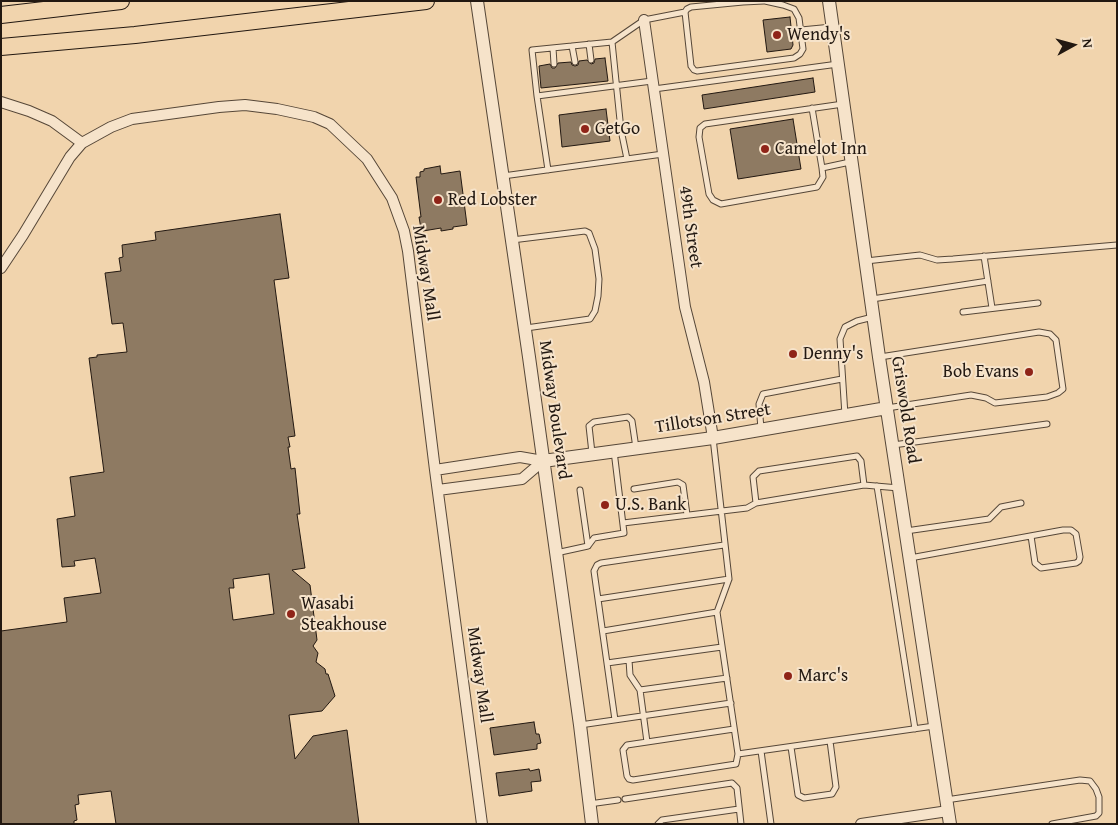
<!DOCTYPE html>
<style>
body{margin:0}
#map{position:relative;width:1118px;height:825px;overflow:hidden;background:#f1d4ad;font-family:"Gentium Book Plus",serif}
canvas{display:block}
.frame{position:absolute;inset:0;border:2px solid #221811;pointer-events:none}
.north{position:absolute;left:1048px;top:20px;width:50px;height:50px;-webkit-text-stroke:4px #f6e3ca;paint-order:stroke;rotate:83deg;font-size:14px;font-weight:700;line-height:20px;text-align:center;color:#221811}
.north::after{content:'';display:block;margin:auto;width:18px;height:22px;background:#221811;clip-path:polygon(50% 0,100% 100%,50% 72%,0 100%)}
</style>
<div id="map">
<canvas width="1118" height="825"></canvas>
<div class="frame"></div>
<div class="north">N</div>
</div>
<script>
const context = document.querySelector('canvas').getContext('2d');
context.lineJoin = 'round';
function fillPath(path, color) { context.fillStyle = color; context.fill(path, 'evenodd'); }
const toPath = rows => new Path2D(rows.map(r => 'M' + r).join(''));
function stroke(path, color, width, dash) { context.strokeStyle = color; context.lineWidth = width; context.lineCap = dash ? 'butt' : 'round'; context.setLineDash(dash || []); context.stroke(path); }
function drawText(font, color, halo, rows, align = 'center') {
  context.font = font + ' "Gentium Book Plus",serif'; context.lineWidth = 4; context.setLineDash([]); context.textBaseline = 'middle'; context.strokeStyle = halo; context.fillStyle = color; for (const [text, x, y, turn = 0] of rows) {
    context.save(); context.translate(x, y); context.rotate((+turn || 0) * Math.PI / 180); context.textAlign = isNaN(turn) ? turn : align; if (halo) context.strokeText(text, 0, 0); context.fillText(text, 0, 0); context.restore();
  }
}
const building = toPath([
 [790,17,793,45,791,49,767,52,763,20,790,17],
 [605,58,608,81,541,88,539,66,550,64,552,68,555,68,558,63,571,62,572,65,575,66,578,65,579,61,587,60,591,64,594,63,595,59,605,58],
 [813,78,815,92,704,109,702,95,813,78],
 [606,109,610,141,562,147,559,115,606,109],
 [793,119,801,169,738,179,730,129,793,119],
 [440,166,441,174,460,171,467,225,453,227,453,229,441,231,441,228,423,231,423,229,421,229,419,217,421,217,416,177,420,177,420,172,424,171,424,169,440,166],
 [280,214,289,278,274,280,295,436,288,437,290,447,288,447,291,469,295,468,300,514,297,514,305,568,292,570,310,585,317,640,313,646,318,653,316,662,325,669,326,674,328,674,335,696,322,711,289,715,295,759,313,736,347,730,359,824,116,824,111,791,78,795,79,804,75,805,77,820,74,821,74,824,1,824,1,631,67,622,64,598,101,593,95,558,74,561,75,566,62,567,57,519,75,516,70,477,104,472,89,358,97,357,97,355,127,352,123,323,112,324,105,273,121,271,119,258,123,257,122,245,156,240,155,232,280,214],
 [269,574,274,614,233,620,229,588,234,588,233,579,269,574],
 [534,722,536,734,539,734,541,743,537,744,537,749,494,755,490,728,534,722],
 [529,769,530,771,539,769,541,781,531,782,532,791,499,796,496,773,529,769]
]);
const service = toPath([
 [764,1,743,2,691,7,687,9,685,12,691,66,694,70,697,71,794,58,800,54,803,49,799,18,794,9,783,5,765,1],
 [801,30,832,27],
 [612,42,644,20,685,12],
 [589,44,591,60],
 [572,46,575,62],
 [553,48,554,64],
 [654,89,838,64],
 [537,96,532,50,612,42,621,130,627,159],
 [843,104,705,124,700,128,699,137,709,194,713,200,721,204,817,187,823,177,822,168,850,162],
 [812,108,822,168],
 [548,170,537,96,652,81],
 [503,176,663,154],
 [512,240,585,231,589,233,595,249,599,279,598,296,595,311,590,319,526,328],
 [984,256,992,308],
 [866,261,920,255,937,260,953,259,1117,245],
 [872,299,988,281],
 [963,312,1038,303],
 [880,357,1039,332,1050,334,1056,340,1063,389,1058,393,1047,397,995,403,986,398,971,395,887,408],
 [845,415,840,339,845,327,857,321,873,317],
 [761,429,759,404,763,394,842,379],
 [713,438,729,579,717,612,738,754,736,764,633,780,629,779,627,776,623,750,627,745,734,729],
 [893,445,1047,424],
 [592,453,589,426,594,422,628,417,632,421,636,448],
 [877,486,915,729],
 [634,489,678,482,683,485,687,515],
 [580,490,588,546],
 [756,503,753,477,759,471,857,456,861,461,864,485],
 [623,523,747,508,756,503,864,485,899,488],
 [906,531,989,519,1001,507,1021,503],
 [556,553,588,546,594,538,624,533,614,451],
 [910,558,1063,530,1071,530,1076,534,1080,557,1079,561,1076,563,1041,568,1035,563,1031,536],
 [598,599,729,579],
 [603,631,717,612],
 [629,660,630,675,640,690,647,742],
 [607,663,722,647],
 [640,690,727,678],
 [615,720,594,571,597,565,601,563,724,545],
 [580,725,731,703],
 [791,747,798,795,804,798,832,794,836,787,830,741],
 [761,751,771,824],
 [738,754,934,726],
 [625,799,732,783,737,788,741,824],
 [946,800,1080,780,1090,781,1096,789,1099,797,1099,813,1096,816,1052,824],
 [589,804,618,800],
 [658,824,662,820,739,809]
]);
const minor = toPath([
 [644,20,685,307,704,382,713,438],
 [1,102,29,111,52,121,82,143],
 [1,268,23,235,70,157,82,143,111,127,132,119,219,107,245,105,277,109,314,117,330,124,367,159,392,198,404,231,408,251,435,470,482,824],
 [435,470,520,457,543,461],
 [438,490,522,479,543,461],
 [861,824,948,811]
]);
const tertiary = toPath([
 [477,1,529,357,580,725,592,824],
 [829,1,879,357,950,824],
 [543,461,713,438,887,408]
]);
const trunk = toPath([
 [1,15,121,1],
 [1,47,135,35,426,1]
]);
const markers = [
 [777,35,5,"#8f2418"],
 [585,129,5,"#8f2418"],
 [765,149,5,"#8f2418"],
 [438,200,5,"#8f2418"],
 [793,354,5,"#8f2418"],
 [1029,372,5,"#8f2418"],
 [605,505,5,"#8f2418"],
 [291,614,5,"#8f2418"],
 [788,676,5,"#8f2418"]
];
const poiNames = [
 ["Wendy's",787,35],
 ["GetGo",595,129],
 ["Camelot Inn",775,149],
 ["Red Lobster",448,200],
 ["Denny's",803,354],
 ["Bob Evans",1019,372,"right"],
 ["U.S. Bank",615,505],
 ["Wasabi",301,604],
 ["Steakhouse",301,625],
 ["Marc's",798,676]
];
const streetNames = [
 ["49th Street",690,227,82],
 ["Midway Mall",425,273,81],
 ["Midway Boulevard",554,410,82],
 ["Griswold Road",905,410,81],
 ["Tillotson Street",713,419,-9],
 ["Midway Mall",479,675,82]
];
fillPath(building, '#8e7a62');
stroke(building, '#221811', 1);
stroke(service, '#564738', 7);
stroke(minor, '#564738', 12);
stroke(tertiary, '#564738', 14);
stroke(trunk, '#221811', 18);
stroke(service, '#f6e3ca', 5);
stroke(minor, '#f6e3ca', 10);
stroke(tertiary, '#f6e3ca', 12);
stroke(trunk, '#f1d4ad', 16);
for (const [x, y, r, color] of markers) { const dot = new Path2D(); dot.arc(x, y, r, 0, 2 * Math.PI); context.fillStyle = color; context.fill(dot); stroke(dot, '#f6e3ca', 2); }
drawText('18px', '#221811', '#f6e3ca', poiNames, 'left');
drawText('18px', '#221811', '#f6e3ca', streetNames);
</script>
